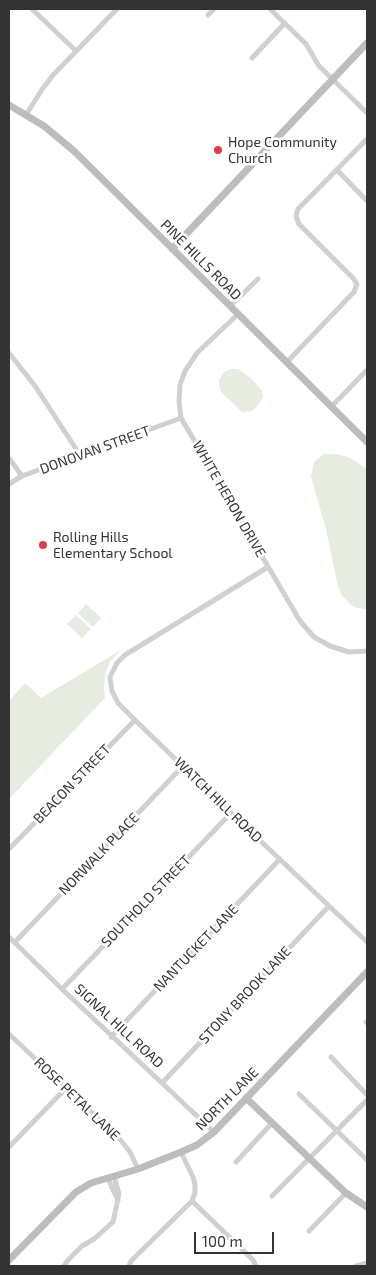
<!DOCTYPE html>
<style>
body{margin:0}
#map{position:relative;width:376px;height:1275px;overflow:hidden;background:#fff;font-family:"Exo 2",sans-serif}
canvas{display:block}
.frame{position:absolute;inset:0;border:10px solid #333;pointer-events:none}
.scale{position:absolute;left:194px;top:1232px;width:80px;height:22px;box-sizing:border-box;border:2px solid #333;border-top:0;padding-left:6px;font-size:15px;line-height:18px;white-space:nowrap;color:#333;-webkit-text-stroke:4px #fff;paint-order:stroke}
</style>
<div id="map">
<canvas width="376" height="1275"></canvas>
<div class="frame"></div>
<div class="scale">100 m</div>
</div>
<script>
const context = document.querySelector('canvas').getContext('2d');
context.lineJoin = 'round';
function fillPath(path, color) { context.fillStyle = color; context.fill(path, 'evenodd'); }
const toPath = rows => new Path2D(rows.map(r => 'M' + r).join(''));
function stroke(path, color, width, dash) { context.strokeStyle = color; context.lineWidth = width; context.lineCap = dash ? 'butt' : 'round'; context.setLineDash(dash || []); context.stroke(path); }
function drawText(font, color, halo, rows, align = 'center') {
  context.font = font + ' "Exo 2",sans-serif'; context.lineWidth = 5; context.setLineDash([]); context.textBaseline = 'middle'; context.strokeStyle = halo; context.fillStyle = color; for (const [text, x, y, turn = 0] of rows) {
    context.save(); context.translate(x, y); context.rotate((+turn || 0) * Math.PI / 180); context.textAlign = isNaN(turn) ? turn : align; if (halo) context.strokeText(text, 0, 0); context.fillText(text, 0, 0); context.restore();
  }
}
const green = toPath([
 [231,369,238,369,252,379,262,391,263,397,259,404,252,411,242,412,221,392,219,387,219,380,224,372],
 [324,454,338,454,350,458,367,469,367,609,357,608,351,605,341,594,337,582,326,529,311,477,314,462],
 [86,604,101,618,93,627,78,613],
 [76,615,91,629,82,638,67,624],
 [121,650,110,662,106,671,104,688,105,698,9,799,9,701,25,683,41,698]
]);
const street = toPath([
 [32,9,76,51],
 [270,9,306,44,319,66,367,113],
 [208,15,214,9],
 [252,58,285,23],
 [26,115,43,88,54,74,117,9],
 [337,170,367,201],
 [230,306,258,279],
 [238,314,197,353,185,371,180,385,179,401,181,418,300,621,314,637,330,646,349,652,367,651],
 [9,353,35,386,80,455],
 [286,363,354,292,357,284,353,278,299,224,296,216,298,209,367,139],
 [331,407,367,370],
 [9,458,22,476],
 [9,484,22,476,181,418],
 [268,567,125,655,117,663,110,677,112,691,118,703,135,720,231,813,367,942],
 [9,849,135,720],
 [9,937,62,989,214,1132],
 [15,942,183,766],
 [62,989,231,813],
 [366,1022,367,1023],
 [9,1034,119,1138,130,1152,138,1169],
 [111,1037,280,859],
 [331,1057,367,1095],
 [162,1083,329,906],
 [299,1094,367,1160],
 [9,1147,66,1088],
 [236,1162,272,1123],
 [108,1178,113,1190,118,1200],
 [272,1196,367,1100],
 [192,1201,253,1260,256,1266],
 [309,1231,346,1193],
 [64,1266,68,1260,82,1246,94,1239,113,1222,119,1194,114,1176],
 [129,1266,131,1261,192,1201,195,1193,195,1185,193,1177,181,1152],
 [356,1266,367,1263]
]);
const secondary = toPath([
 [9,105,44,126,74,151,367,442],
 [172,249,367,43],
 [246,1098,346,1193,367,1207],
 [9,1260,76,1192,91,1183,138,1169,181,1152,197,1145,214,1132,367,972]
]);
const markers = [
 [218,150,5,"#e63946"],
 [43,545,5,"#e63946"]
];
const poiNames = [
 ["Hope Community",228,142],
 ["Church",228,158],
 ["Rolling Hills",53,537],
 ["Elementary School",53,553]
];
const streetNames = [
 ["PINE HILLS ROAD",201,260,45],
 ["DONOVAN STREET",95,450,-20],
 ["WHITE HERON DRIVE",229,499,60],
 ["BEACON STREET",72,784,-46],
 ["WATCH HILL ROAD",218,800,44],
 ["NORWALK PLACE",99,854,-46],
 ["SOUTHOLD STREET",146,901,-46],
 ["NANTUCKET LANE",196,948,-46],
 ["STONY BROOK LANE",245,995,-47],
 ["SIGNAL HILL ROAD",119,1026,43],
 ["ROSE PETAL LANE",77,1099,44],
 ["NORTH LANE",227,1099,-45]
];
fillPath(green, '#e6ecdf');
stroke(street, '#d0d0d0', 5);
stroke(secondary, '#bdbdbd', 7);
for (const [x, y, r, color] of markers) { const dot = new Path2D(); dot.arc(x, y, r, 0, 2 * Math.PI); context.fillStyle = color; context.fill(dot); stroke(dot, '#fff', 2); }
drawText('14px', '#333', '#fff', poiNames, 'left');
drawText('14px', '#333', '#fff', streetNames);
</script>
